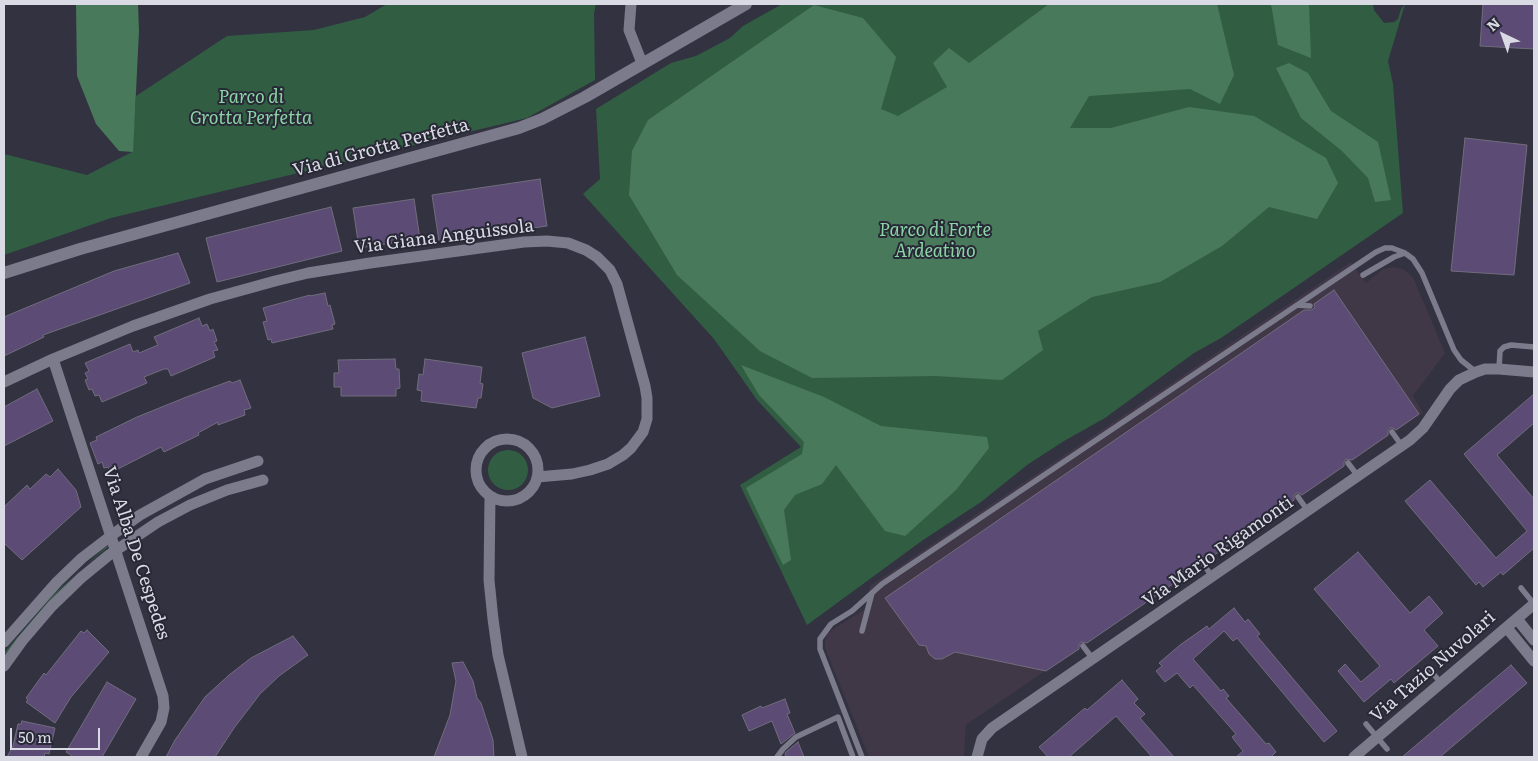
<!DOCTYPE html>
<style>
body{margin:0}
#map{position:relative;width:1538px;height:761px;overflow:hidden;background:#323240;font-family:Literata,serif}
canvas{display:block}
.frame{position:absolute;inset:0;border:5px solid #d9dae3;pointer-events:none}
.north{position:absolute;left:1478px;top:10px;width:50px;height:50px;-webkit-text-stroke:4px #282836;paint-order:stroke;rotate:318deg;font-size:14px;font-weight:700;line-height:20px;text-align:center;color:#d9dae3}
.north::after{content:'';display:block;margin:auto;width:18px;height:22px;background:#d9dae3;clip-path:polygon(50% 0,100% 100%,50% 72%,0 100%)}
.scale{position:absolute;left:10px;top:728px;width:90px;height:22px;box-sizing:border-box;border:2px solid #d9dae3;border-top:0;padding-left:6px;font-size:15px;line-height:18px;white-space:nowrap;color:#d9dae3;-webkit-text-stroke:4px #282836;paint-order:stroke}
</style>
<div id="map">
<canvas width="1538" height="761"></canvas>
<div class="frame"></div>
<div class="north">N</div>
<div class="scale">50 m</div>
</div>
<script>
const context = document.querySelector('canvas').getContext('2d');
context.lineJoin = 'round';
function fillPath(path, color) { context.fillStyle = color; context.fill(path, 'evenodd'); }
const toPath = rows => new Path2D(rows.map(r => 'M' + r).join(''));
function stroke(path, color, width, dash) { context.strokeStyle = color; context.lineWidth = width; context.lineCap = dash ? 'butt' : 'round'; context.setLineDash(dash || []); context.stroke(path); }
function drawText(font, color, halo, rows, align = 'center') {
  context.font = font + ' Literata,serif'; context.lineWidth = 4; context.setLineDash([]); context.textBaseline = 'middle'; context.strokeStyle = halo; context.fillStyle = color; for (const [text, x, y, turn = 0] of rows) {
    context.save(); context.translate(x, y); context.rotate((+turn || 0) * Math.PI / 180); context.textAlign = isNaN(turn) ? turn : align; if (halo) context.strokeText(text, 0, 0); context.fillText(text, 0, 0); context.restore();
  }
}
const commercial = toPath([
 [1351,262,1366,283,1383,269,1394,267,1403,269,1413,277,1445,353,1413,396,1423,413,966,725,964,757,869,757,825,648,825,640,828,634,832,630,865,609,870,586]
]);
const green = toPath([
 [387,4,596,4,594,13,595,80,527,118,111,218,4,255,4,154,87,175,132,152,136,96,227,36,314,30,365,17],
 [782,4,1373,4,1374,10,1384,23,1394,22,1398,19,1401,9,1405,4,1388,61,1393,84,1403,213,1221,338,1194,353,1105,418,1064,441,1027,465,981,502,923,540,807,625,740,485,801,447,757,400,714,339,583,194,600,179,596,109,671,63,696,56,730,38,743,26],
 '488 470a20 20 0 1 1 40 0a20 20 0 1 1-40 0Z',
 [107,546,108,547,80,570,56,594,4,656,4,653,15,640,55,593]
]);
const forest = toPath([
 [76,4,138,4,139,31,133,152,119,151,96,124,77,76],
 [1049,4,1217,4,1234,75,1220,104,1190,89,1089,96,1070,128,1111,128,1189,107,1254,116,1326,158,1338,183,1317,219,1269,207,1222,246,1160,282,1092,297,1038,331,1043,350,1002,380,936,376,812,378,760,351,677,275,629,195,632,151,648,120,814,5,863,18,896,57,881,109,898,116,947,87,933,63,949,48,969,63],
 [1271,4,1309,4,1311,58,1278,45],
 [1289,63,1308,73,1331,111,1378,142,1391,200,1375,202,1368,178,1342,151,1301,118,1276,68],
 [741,365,824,397,881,426,987,437,989,448,956,490,905,536,885,531,836,465,822,484,795,495,784,510,791,560,783,565,746,488,802,454,804,442,759,395]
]);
const building = toPath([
 [1483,4,1534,4,1534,49,1480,46,1483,4],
 [1465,138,1527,145,1514,275,1451,271,1465,138],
 [540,179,547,226,439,241,432,195,540,179],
 [414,199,420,239,359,248,353,208,414,199],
 [331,207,342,251,217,282,206,238,331,207],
 [178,253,190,283,43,335,44,337,4,356,4,317,114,271,178,253],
 [1334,290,1419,414,1396,430,1393,428,1390,428,1388,431,1388,435,1352,460,1346,459,1344,462,1344,466,1302,495,1299,493,1296,493,1294,496,1294,500,1207,560,1203,558,1200,559,1199,566,1087,643,1081,642,1079,645,1079,649,1046,671,955,652,942,659,935,659,929,654,926,646,919,645,885,598,1304,310,1312,310,1315,307,1314,304,1334,290],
 [325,293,328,306,330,305,335,324,332,325,333,329,272,343,271,339,268,340,263,322,267,321,263,308,310,295,310,296,325,293],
 [199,318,202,326,207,324,210,331,213,329,217,341,214,342,218,350,213,351,215,357,171,376,168,369,164,369,144,377,147,383,102,402,99,395,95,396,92,389,89,390,85,380,88,379,85,373,89,371,85,363,130,344,133,352,138,350,139,353,158,345,154,337,199,318],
 [585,337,600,396,552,408,533,398,522,353,585,337],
 [395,359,396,369,399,369,400,388,396,389,396,396,341,396,341,387,334,387,334,373,339,373,338,360,395,359],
 [425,359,482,367,480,383,483,384,481,398,478,398,476,408,421,401,422,391,417,390,419,374,423,375,425,359],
 [240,380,251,408,244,410,245,415,218,425,218,422,198,433,199,435,164,452,161,447,110,473,108,467,104,468,102,462,98,464,90,443,97,440,96,437,137,417,189,396,230,381,232,383,240,380],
 [37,389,53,421,4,446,4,407,37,389],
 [1534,394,1534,423,1497,455,1534,499,1534,548,1503,575,1501,572,1483,587,1479,582,1476,585,1405,501,1430,480,1496,558,1527,531,1464,454,1534,394],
 [58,469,76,490,81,507,22,560,4,543,4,507,27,485,30,489,46,474,50,477,58,469],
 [1358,552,1410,613,1429,596,1443,613,1424,630,1438,646,1394,683,1391,679,1364,702,1338,671,1345,664,1361,682,1380,666,1314,589,1358,552],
 [1234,608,1245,622,1248,619,1260,634,1257,636,1337,731,1324,742,1237,638,1233,641,1224,631,1193,659,1221,691,1223,689,1229,696,1226,698,1266,744,1269,743,1276,752,1271,757,1236,757,1243,751,1232,737,1236,734,1193,685,1190,688,1177,673,1165,682,1156,671,1162,666,1159,663,1180,645,1207,626,1209,629,1234,608],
 [87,630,109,652,71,697,55,723,26,702,28,700,26,698,44,673,46,675,81,631,84,633,87,630],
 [293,636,308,655,279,676,260,694,234,728,215,757,166,757,175,740,205,697,229,675,251,658,293,636],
 [463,662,473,681,477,698,481,703,493,740,494,757,434,757,450,715,456,681,452,663,463,662],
 [1511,665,1527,683,1440,757,1402,757,1511,665],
 [1122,680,1138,699,1134,703,1145,714,1140,718,1174,757,1152,757,1116,716,1069,757,1048,757,1039,747,1085,708,1087,710,1122,680],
 [107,682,136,699,102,757,74,757,66,752,107,682],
 [785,699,790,713,787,714,795,733,781,744,772,721,749,731,742,715,761,706,762,708,785,699],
 [22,721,55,728,49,754,45,753,44,757,7,757,13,746,18,724,21,724,22,721],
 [798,742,804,757,786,757,785,754,786,752,798,742]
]);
const lane = toPath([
 [1363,275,1394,257,1405,253,1413,259,1422,273,1454,350,1461,360,1476,372],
 [1298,305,1310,306],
 [1499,369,1500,351,1504,347,1511,345,1534,347],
 [1392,432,1402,446],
 [1348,463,1358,476],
 [1298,497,1308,511],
 [1203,563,1212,577],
 [1521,588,1534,604],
 [862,631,872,593],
 [1083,646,1093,659],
 [1430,670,1441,683],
 [1366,724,1387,749],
 [777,757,783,749,796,737,838,717,853,757],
 [862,757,820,649,820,639,831,624,852,611,882,584,1376,252,1385,248,1392,248,1405,253]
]);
const street = toPath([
 [631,4,629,30,642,63],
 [53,359,163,696,164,708,161,722,141,757],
 [4,382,53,359,133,326,210,299,275,281,308,273,370,263,524,242,547,241,568,243,586,250,597,257,610,270,617,284,645,386,647,398,647,419,643,432,631,448,623,455,608,464,590,470,572,474,537,477],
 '476 470a31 31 0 1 1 62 0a31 31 0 1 1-62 0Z',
 [490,496,489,580,493,619,498,655,522,757],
 [1517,619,1534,640],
 [1507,628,1534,661],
 [4,642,57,582,82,558,112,535,140,515,205,479,258,461],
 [4,666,22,641,52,606,81,578,109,555,158,522,190,505,227,490,263,480],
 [977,757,982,739,992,728,1410,440,1423,428,1450,389,1459,380,1476,372,1485,369,1499,369,1534,372],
 [1354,757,1534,604]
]);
const secondary = toPath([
 [4,273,80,249,519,128,542,119,585,97,746,4]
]);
const parkNames = [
 ["Parco di",251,98],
 ["Grotta Perfetta",251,119],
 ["Parco di Forte",935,231],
 ["Ardeatino",935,252]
];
const streetNames = [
 ["Via di Grotta Perfetta",381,148,-15],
 ["Via Giana Anguissola",444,237,-7],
 ["Via Mario Rigamonti",1218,552,-35],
 ["Via Alba De Cespedes",136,553,72],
 ["Via Tazio Nuvolari",1433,667,-41]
];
fillPath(commercial, '#403747');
fillPath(green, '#315e42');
fillPath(forest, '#49795b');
fillPath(building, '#5b4b75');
stroke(building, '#726d7d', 1);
stroke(lane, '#7b7b8c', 5.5);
stroke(street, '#7b7b8c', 11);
stroke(secondary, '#7b7b8c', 12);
drawText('italic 18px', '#8ad5a5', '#282836', parkNames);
drawText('18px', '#d9dae3', '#282836', streetNames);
</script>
